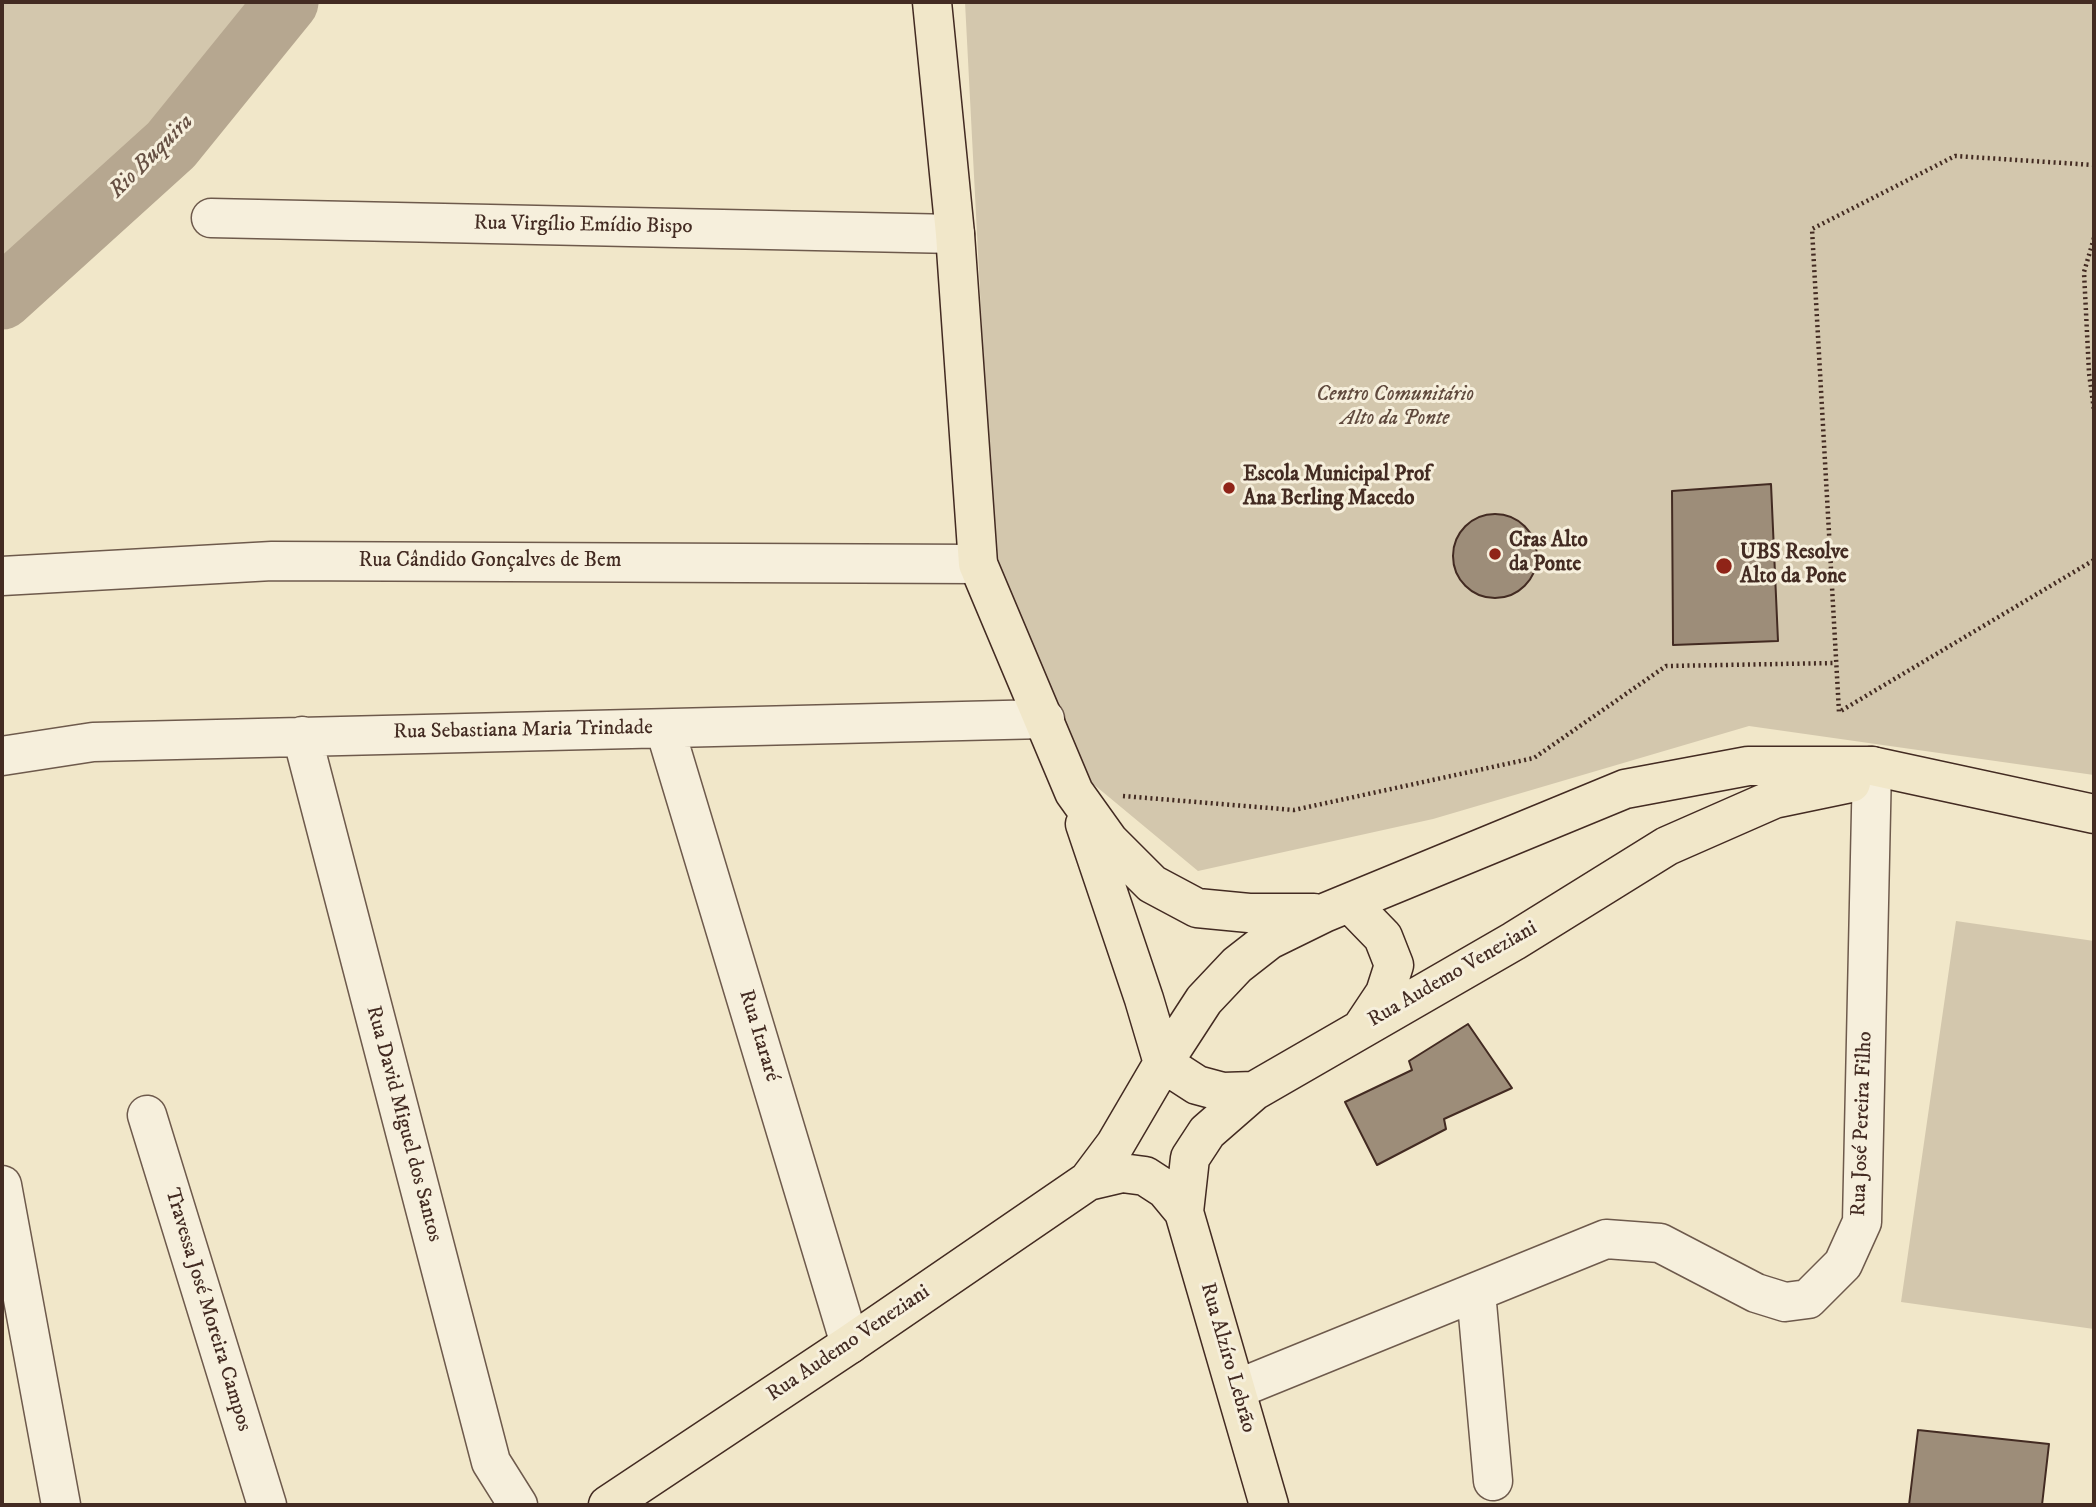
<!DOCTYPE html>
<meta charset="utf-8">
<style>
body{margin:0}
#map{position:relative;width:2096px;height:1507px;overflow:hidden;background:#f1e7c9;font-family:"IM FELL DW Pica",serif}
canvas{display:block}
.frame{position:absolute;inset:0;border:4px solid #432b22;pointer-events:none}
</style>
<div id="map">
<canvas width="2096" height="1507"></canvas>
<div class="frame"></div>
</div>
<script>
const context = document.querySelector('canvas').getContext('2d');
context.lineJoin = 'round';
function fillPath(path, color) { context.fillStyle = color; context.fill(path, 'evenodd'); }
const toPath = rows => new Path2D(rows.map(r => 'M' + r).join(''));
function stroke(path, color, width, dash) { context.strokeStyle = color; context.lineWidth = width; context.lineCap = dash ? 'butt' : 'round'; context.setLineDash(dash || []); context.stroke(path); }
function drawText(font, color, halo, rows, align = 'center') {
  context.font = font + ' "IM FELL DW Pica",serif'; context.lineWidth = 6; context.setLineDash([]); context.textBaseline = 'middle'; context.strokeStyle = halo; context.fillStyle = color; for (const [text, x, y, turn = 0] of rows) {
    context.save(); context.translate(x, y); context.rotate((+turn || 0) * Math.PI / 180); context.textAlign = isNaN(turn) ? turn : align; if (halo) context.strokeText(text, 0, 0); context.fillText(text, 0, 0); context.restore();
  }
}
const green = toPath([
 [2,2,321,2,279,44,164,175,2,331],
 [965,2,2094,2,2094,775,1749,726,1433,819,1198,871,1092,783,994,562],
 [1956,921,2094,941,2094,1329,1901,1302]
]);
const river = toPath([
 [2,298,171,145,287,2]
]);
const building = toPath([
 [1771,484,1778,641,1673,645,1672,491,1771,484],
 '1453 556a42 42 0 1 1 84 0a42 42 0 1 1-84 0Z',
 [1468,1024,1512,1088,1444,1119,1446,1129,1377,1165,1345,1102,1412,1070,1409,1061,1468,1024],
 [1918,1430,2049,1444,2042,1505,1909,1505,1918,1430]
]);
const path = toPath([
 [2094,165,1955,156,1812,229,1839,712,2094,560],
 [2094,238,2084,272,2089,373,2094,410],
 [1123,796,1294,810,1534,758,1666,666,1836,663]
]);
const minor = toPath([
 [211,218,955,234],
 [2,576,272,561,978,564],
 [665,729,850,1344],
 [302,736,491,1462,518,1505],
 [2,756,93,742,1045,719],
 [147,1115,267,1505],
 [2,1185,61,1505],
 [1476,1292,1493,1481],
 [1237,1389,1606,1239,1660,1243,1756,1293,1785,1302,1808,1299,1843,1264,1862,1222,1872,766]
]);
const major = toPath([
 [932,2,955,234,978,564,1074,792,1109,841,1152,884,1197,908,1249,913,1314,913],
 [1085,824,1144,999,1163,1063,1197,1085,1223,1092,1254,1091],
 [1350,903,1383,937,1394,965,1385,993,1363,1026],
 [1088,1181,1122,1173,1145,1176,1165,1189,1184,1212,1269,1505],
 [1184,1212,1190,1158,1207,1132,1254,1091,1514,941,1667,846,1774,799,1851,783],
 [608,1505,850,1344,1088,1181,1115,1145,1163,1063,1204,1000,1237,965,1269,940,1324,913,1625,789,1748,766,1872,766,2094,814]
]);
const markers = [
 [1229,488,7,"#8f2418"],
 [1495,554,7,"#8f2418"],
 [1724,566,9,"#8f2418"]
];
const streetNames = [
 ["Rua Virgílio Emídio Bispo",583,226,1],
 ["Rua Cândido Gonçalves de Bem",490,562],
 ["Rua Sebastiana Maria Trindade",523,731,-1],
 ["Rua Audemo Veneziani",1453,975,-30],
 ["Rua Itararé",758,1036,73],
 ["Rua David Miguel dos Santos",403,1124,75],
 ["Rua José Pereira Filho",1863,1124,-88],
 ["Travessa José Moreira Campos",207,1310,73],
 ["Rua Audemo Veneziani",849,1344,-34],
 ["Rua Alzíro Lebrão",1227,1358,74]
];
const parkNames = [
 ["Centro Comunitário",1395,396],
 ["Alto da Ponte",1395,420]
];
const poiNames = [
 ["Escola Municipal Prof",1243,476],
 ["Ana Berling Macedo",1243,500],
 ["Cras Alto",1509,542],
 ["da Ponte",1509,566],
 ["UBS Resolve",1740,554],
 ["Alto da Pone",1740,578]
];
const waterNames = [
 ["Rio Buquira",152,157,-45]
];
fillPath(green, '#d3c7ad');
stroke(river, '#b6a790', 63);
fillPath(building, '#9d8d79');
stroke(building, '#432b22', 2);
stroke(minor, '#6e5a4c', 41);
stroke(major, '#432b22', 41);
stroke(path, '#432b22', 4.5, [2, 3.5]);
stroke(minor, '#f6efdc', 38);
stroke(major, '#f1e7c9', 38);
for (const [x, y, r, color] of markers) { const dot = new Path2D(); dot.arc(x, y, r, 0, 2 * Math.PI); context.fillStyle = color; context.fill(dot); stroke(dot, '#f6efdc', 2.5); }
drawText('21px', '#432b22', '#f6efdc', streetNames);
drawText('italic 21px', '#604a3e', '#f6efdc', parkNames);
drawText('bold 21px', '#432b22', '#f6efdc', poiNames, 'left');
drawText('italic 23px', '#665043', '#f6efdc', waterNames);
</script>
